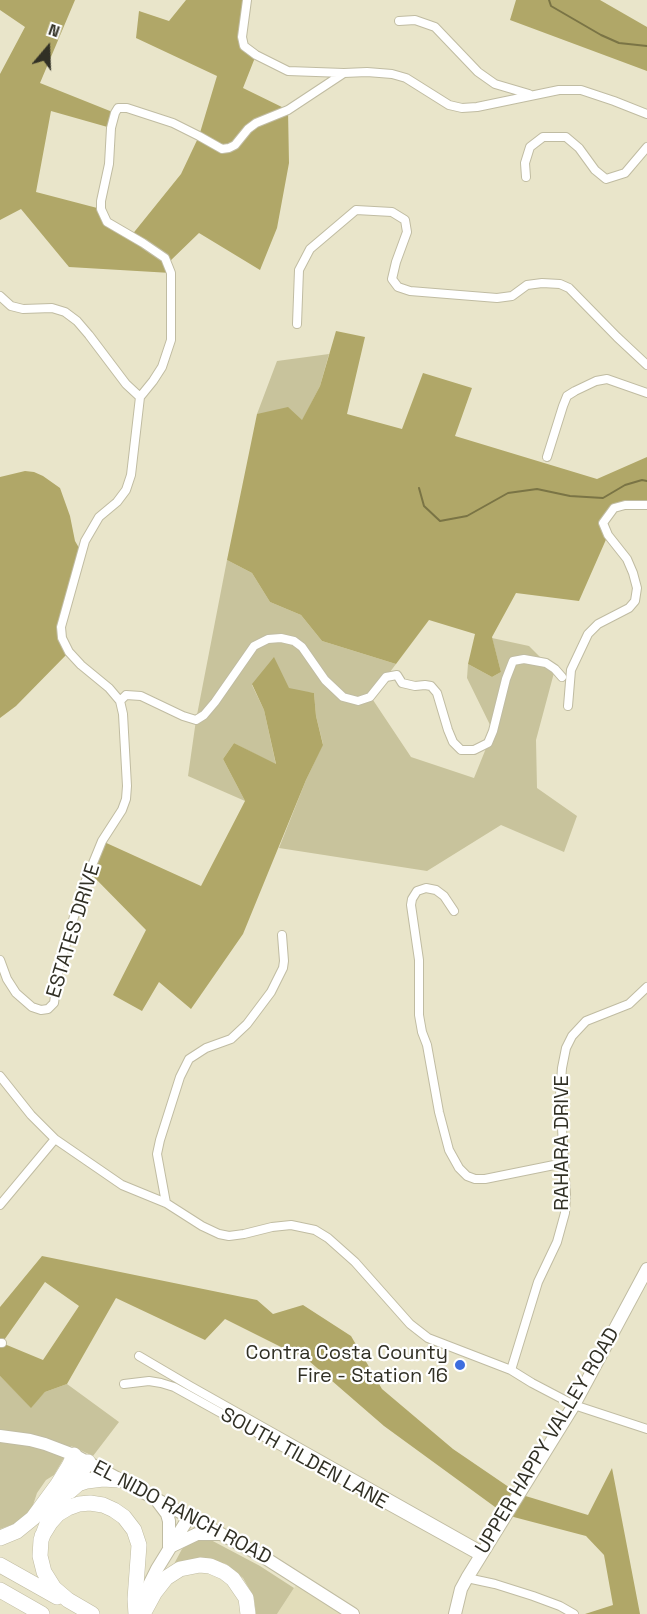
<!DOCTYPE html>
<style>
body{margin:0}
#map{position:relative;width:647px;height:1614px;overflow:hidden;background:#e9e5ca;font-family:"Space Grotesk",sans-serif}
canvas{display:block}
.north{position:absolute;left:18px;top:18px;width:60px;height:60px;-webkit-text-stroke:4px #fff;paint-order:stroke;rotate:19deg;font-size:16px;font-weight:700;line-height:24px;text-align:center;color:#313025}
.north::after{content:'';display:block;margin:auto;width:21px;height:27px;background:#313025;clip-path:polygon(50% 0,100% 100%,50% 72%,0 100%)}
</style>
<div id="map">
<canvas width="647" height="1614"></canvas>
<div class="north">N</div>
</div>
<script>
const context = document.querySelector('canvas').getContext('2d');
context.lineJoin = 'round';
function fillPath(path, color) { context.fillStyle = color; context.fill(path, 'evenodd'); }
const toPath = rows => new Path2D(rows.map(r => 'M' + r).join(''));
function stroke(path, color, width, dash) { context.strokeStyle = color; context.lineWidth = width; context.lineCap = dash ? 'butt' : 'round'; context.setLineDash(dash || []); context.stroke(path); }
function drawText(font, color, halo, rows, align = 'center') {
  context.font = font + ' "Space Grotesk",sans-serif'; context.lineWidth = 4.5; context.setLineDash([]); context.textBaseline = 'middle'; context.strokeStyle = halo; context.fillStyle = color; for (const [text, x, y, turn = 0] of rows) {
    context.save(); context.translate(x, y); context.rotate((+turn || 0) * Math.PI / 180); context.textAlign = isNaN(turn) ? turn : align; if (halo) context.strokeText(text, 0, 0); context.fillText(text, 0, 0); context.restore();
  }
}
const built = toPath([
 [300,1579,353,1614,277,1614]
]);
const green = toPath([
 [329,354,320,386,302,421,257,414,277,361],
 [227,560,252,573,270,602,301,615,322,641,396,664,371,697,411,757,474,778,493,731,467,678,468,664,492,677,501,672,492,638,529,646,546,663,555,669,536,740,537,788,577,816,564,852,501,825,427,871,279,848,306,780,323,744,316,716,314,693,252,685,264,710,276,765,234,743,223,759,245,801,188,776,196,720],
 [0,1376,31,1407,45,1392,67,1384,119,1422,93,1456,71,1446,54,1475,46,1480,37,1493,32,1508,28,1513,14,1524,0,1529],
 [209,1539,260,1566,294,1588,277,1614,256,1614,254,1599,251,1592,243,1578,226,1564,217,1562,174,1566,174,1564,182,1549,189,1544,196,1540]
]);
const forest = toPath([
 [0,0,75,0,40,83,115,113,111,128,51,111,36,192,101,209,107,222,131,236,181,174,199,136,217,76,136,38,139,11,169,21,186,0,247,0,242,37,256,55,243,88,288,110,289,163,277,228,260,270,199,233,168,263,171,273,69,267,21,209,0,220,0,74,25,27,0,10],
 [516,0,600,0,647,27,647,71,510,20],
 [336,331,365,337,347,414,402,429,423,373,472,388,455,436,597,479,647,457,647,505,625,505,607,518,608,535,579,601,516,593,492,637,501,672,492,677,468,664,475,634,429,620,396,664,322,641,301,615,270,602,252,573,227,560,257,414,288,407,302,420,320,386],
 [25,471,34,472,43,476,60,488,70,516,75,541,82,553,61,627,69,652,16,706,0,718,0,477],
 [274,657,289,688,314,693,316,716,323,745,306,780,243,934,191,1009,159,982,142,1011,113,995,146,930,89,872,102,841,201,886,245,801,223,759,234,743,276,764,264,710,252,684],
 [42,1256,257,1300,273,1314,303,1305,351,1336,382,1389,453,1449,519,1494,588,1515,612,1468,640,1614,585,1614,613,1605,604,1555,586,1536,506,1515,384,1426,309,1361,225,1319,205,1340,116,1298,67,1384,45,1392,31,1408,0,1376,0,1307],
 [45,1282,79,1306,43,1360,2,1343]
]);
const stream = toPath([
 [549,0,551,6,601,35,619,43,647,46],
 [419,488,424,506,440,521,467,516,508,493,537,489,570,496,603,498,625,485,642,480,647,481]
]);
const street = toPath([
 [247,0,242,37,244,46,256,55,288,71,344,73],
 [399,21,415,20,435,27,478,72,495,84,529,94],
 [526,177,525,163,530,147,543,137,566,137,579,148,595,170,606,179,625,173,647,147],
 [0,296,11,306,23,309,52,308,65,312,77,321,89,335,126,384,140,397],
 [297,324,299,270,310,249,356,210,392,212,405,220,407,232,396,262,392,279,398,287,410,291,497,298,512,296,527,285,542,283,560,284,569,288,617,337,647,365],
 [140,397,153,381,162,367,171,340,171,273,165,258,143,243,107,222,101,209,101,201,109,164,111,128,115,113,118,108,127,108,173,123,199,136,222,149,229,148,235,145,248,129,256,123,288,110,344,73,367,72,392,74,406,78,449,105,462,108,477,107,559,90,581,90,614,101,647,114],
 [547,457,563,406,567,396,575,391,596,381,607,379,647,393],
 [120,701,126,695,141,696,183,716,196,720,204,715,215,702,254,646,268,639,281,638,294,641,302,647,325,680,343,697,358,701,370,697,386,677,397,675,402,683,415,686,425,685,431,686,437,693,448,730,453,742,461,750,474,750,488,743,493,731,506,679,513,661,524,659,546,663,555,669,562,677],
 [568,706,571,670,588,634,598,624,629,608,635,601,637,588,633,573,627,559,608,535,603,523,614,508,625,505,647,505],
 [454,911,444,896,436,890,426,888,417,891,412,899,411,905,419,960,419,1015,422,1032,427,1045,439,1112,449,1150,459,1168,467,1176,475,1179,485,1179,564,1163],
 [0,960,7,979,16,993,32,1007,41,1010,48,1009,54,1003,59,967,82,890,102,841,122,810,126,799,127,786,123,714,120,701,109,688,81,665,69,652,62,638,61,627,85,541,99,517,117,502,126,490,131,475,140,397],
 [0,1076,31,1115,55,1139,122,1185,166,1203,202,1226,219,1234,229,1236,244,1234,272,1227,291,1225,315,1230,328,1238,355,1262,410,1324,428,1338,511,1370,532,1383,574,1405,647,1429],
 [166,1203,157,1154,160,1140,180,1077,189,1059,206,1048,231,1039,247,1024,271,992,283,968,284,961,282,935],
 [0,1205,55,1139],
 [0,1343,2,1343],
 [139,1356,190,1386,483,1551],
 [511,1370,538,1282,557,1242,565,1213,566,1195,560,1095,562,1068,566,1048,572,1036,586,1021,629,1004,647,987],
 [124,1384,149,1381,161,1383,174,1387,479,1556],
 [467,1578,495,1584,533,1596,560,1606,574,1614]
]);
const secondary = toPath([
 [0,1436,30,1440,45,1444,74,1455,262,1556,353,1614],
 [158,1502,167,1514,169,1521,169,1547],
 [172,1546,197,1534,218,1534],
 [140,1610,147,1589,157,1569,189,1517],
 [455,1614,461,1589,467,1578,574,1405,647,1269]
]);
const highway = toPath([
 [88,1462,50,1516,41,1540,40,1556,44,1572,54,1588,68,1600,92,1614],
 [70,1491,78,1484,87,1481,103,1479,119,1480],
 [42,1536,50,1523,58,1514,68,1508,79,1504,90,1503,103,1505,114,1510,124,1517,134,1530,139,1545,135,1599,136,1614],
 [0,1538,17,1531,33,1518,58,1484,69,1466,74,1455],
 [0,1565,57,1597],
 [0,1590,42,1614],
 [143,1614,155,1592,166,1578,180,1569,200,1565,210,1566,224,1572,233,1579,246,1598,248,1614]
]);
const markers = [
 [460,1365,6,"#3d6dde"]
];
const streetNames = [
 ["ESTATES DRIVE",74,931,-73],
 ["RAHARA DRIVE",563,1143,-90],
 ["UPPER HAPPY VALLEY ROAD",548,1441,-59],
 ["SOUTH TILDEN LANE",304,1459,29],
 ["EL NIDO RANCH ROAD",182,1513,28]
];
const poiNames = [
 ["Contra Costa County",448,1354],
 ["Fire - Station 16",448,1377]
];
fillPath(built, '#e2ddba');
fillPath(green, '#c8c39c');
fillPath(forest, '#b0a768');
stroke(stream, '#7a7445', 2);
stroke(street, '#c0bca2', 10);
stroke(secondary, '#c0bca2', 14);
stroke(highway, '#c0bca2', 16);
stroke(street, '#fff', 8);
stroke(secondary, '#fff', 12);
stroke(highway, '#fff', 15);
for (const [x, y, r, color] of markers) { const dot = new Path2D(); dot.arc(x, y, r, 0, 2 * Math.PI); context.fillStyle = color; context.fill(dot); stroke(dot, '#fff', 2); }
drawText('20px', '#313025', '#fff', streetNames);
drawText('20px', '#313025', '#fff', poiNames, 'right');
</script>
